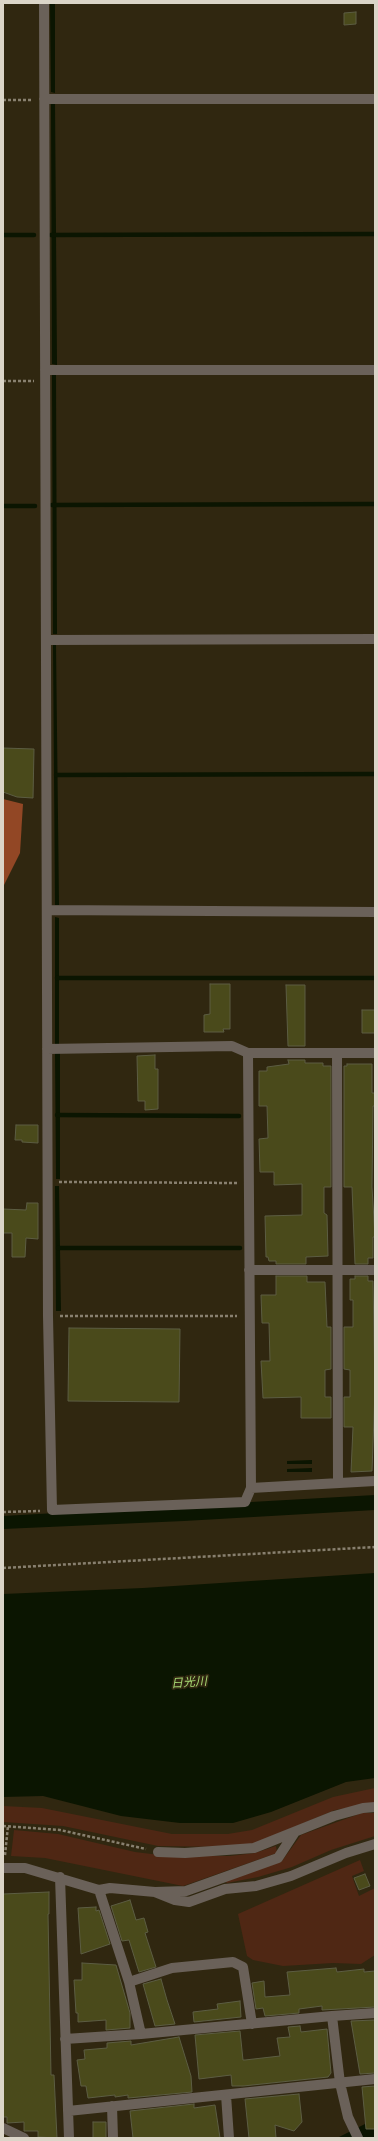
<!DOCTYPE html>
<meta charset="utf-8">
<style>
body{margin:0}
#map{position:relative;width:378px;height:2141px;overflow:hidden;background:#302710;font-family:"Varela Round",sans-serif}
canvas{display:block}
.frame{position:absolute;inset:0;border:4px solid #dbd5c8;pointer-events:none}
</style>
<div id="map">
<canvas width="378" height="2141"></canvas>
<div class="frame"></div>
</div>
<script>
const context = document.querySelector('canvas').getContext('2d');
context.lineJoin = 'round';
function fillPath(path, color) { context.fillStyle = color; context.fill(path, 'evenodd'); }
const toPath = rows => new Path2D(rows.map(r => 'M' + r).join(''));
function stroke(path, color, width, dash) { context.strokeStyle = color; context.lineWidth = width; context.lineCap = dash ? 'butt' : 'round'; context.setLineDash(dash || []); context.stroke(path); }
function drawText(font, color, halo, rows, align = 'center') {
  context.font = font + ' "Varela Round","Noto Sans JP",sans-serif'; context.lineWidth = 3.5; context.setLineDash([]); context.textBaseline = 'middle'; context.strokeStyle = halo; context.fillStyle = color; for (const [text, x, y, turn = 0] of rows) {
    context.save(); context.translate(x, y); context.rotate((+turn || 0) * Math.PI / 180); context.textAlign = isNaN(turn) ? turn : align; if (halo) context.strokeText(text, 0, 0); context.fillText(text, 0, 0); context.restore();
  }
}
const green = toPath([
 [375,1788,375,1803,335,1810,253,1844,226,1847,158,1846,63,1826,3,1822,3,1806,42,1808,172,1834,228,1834,252,1830,333,1797],
 [362,1813,375,1813,375,1836,331,1850,292,1867,258,1877,227,1883,225,1881,282,1861,301,1835],
 [14,1830,58,1834,135,1852,168,1856,230,1856,255,1853,276,1846,277,1853,183,1886,45,1858,11,1856],
 [360,1860,364,1871,352,1876,359,1896,375,1888,375,1955,361,1964,333,1963,283,1966,253,1960,247,1956,238,1914]
]);
const forest = toPath([
 [3,799,23,804,20,853,3,887]
]);
const water = toPath([
 [50,3,55,3,55,93,51,92],
 [55,103,57,365,52,364,51,104],
 [52,375,56,375,57,634,53,634],
 [56,644,59,905,55,905,53,645],
 [55,917,59,918,59,1044,55,1044],
 [55,1052,60,1052,60,1179,56,1179],
 [55,1186,59,1186,61,1311,56,1311],
 [312,1460,312,1464,287,1464,287,1461],
 [312,1468,312,1472,287,1472,287,1469],
 [375,1495,375,1510,184,1521,3,1529,3,1516],
 [375,1573,375,1778,346,1782,271,1812,233,1823,180,1823,121,1816,43,1796,3,1797,3,1594,143,1588],
 [375,2120,375,2138,337,2138,367,2123]
]);
const stream = toPath([
 [3,235,34,235],
 [51,235,375,234],
 [52,505,375,504],
 [3,506,35,506],
 [56,775,375,774],
 [57,978,375,978],
 [57,1115,239,1116],
 [58,1248,240,1248]
]);
const building = toPath([
 [356,12,356,24,344,25,344,13,356,12],
 [3,748,34,749,33,798,17,797,3,792,3,748],
 [210,984,230,984,230,1029,223,1029,224,1032,204,1032,204,1015,210,1014,210,984],
 [286,985,305,985,305,1046,288,1046,286,985],
 [362,1010,375,1010,375,1033,362,1033,362,1010],
 [155,1055,155,1069,158,1069,158,1109,145,1110,145,1101,138,1101,137,1056,155,1055],
 [288,1060,305,1060,305,1063,323,1063,323,1066,331,1066,331,1187,324,1187,324,1213,327,1215,328,1256,306,1257,306,1264,276,1264,276,1261,269,1261,268,1257,266,1257,265,1216,302,1215,302,1184,274,1185,274,1172,260,1172,259,1139,268,1138,267,1106,259,1106,259,1071,267,1071,267,1067,289,1064,288,1060],
 [347,1064,372,1064,372,1093,375,1093,375,1106,373,1106,372,1187,375,1237,373,1237,373,1258,368,1258,368,1264,355,1264,352,1187,344,1187,344,1066,347,1066,347,1064],
 [16,1125,38,1125,38,1143,22,1142,22,1140,15,1140,16,1125],
 [27,1203,38,1203,38,1239,26,1238,25,1257,12,1257,12,1233,3,1233,3,1209,26,1210,27,1203],
 [276,1276,307,1276,307,1282,325,1282,327,1327,331,1327,331,1369,325,1370,325,1397,331,1397,331,1418,301,1418,301,1397,263,1398,261,1361,270,1361,269,1323,262,1323,261,1295,276,1295,276,1276],
 [355,1276,368,1276,368,1281,373,1281,375,1390,372,1471,351,1472,353,1427,344,1427,344,1397,350,1397,350,1370,344,1369,344,1327,353,1327,353,1300,350,1300,350,1279,355,1279,355,1276],
 [69,1328,180,1329,179,1402,68,1401,69,1328],
 [365,1874,370,1886,359,1890,354,1878,365,1874],
 [49,1892,49,1914,48,1914,51,2075,54,2075,57,2138,38,2137,38,2131,24,2131,24,2122,7,2123,7,2117,3,2117,3,1894,49,1892],
 [130,1900,136,1920,144,1918,148,1932,145,1933,156,1967,139,1972,129,1940,122,1941,111,1906,130,1900],
 [96,1907,96,1911,99,1910,110,1944,81,1954,78,1908,96,1907],
 [82,1963,116,1965,130,2013,130,2028,106,2030,106,2020,78,2022,78,2013,76,2013,74,1980,82,1980,82,1963],
 [336,1968,337,1972,364,1969,364,1972,375,1971,375,2007,322,2010,322,2006,299,2009,299,2013,265,2016,263,2008,256,2009,252,1983,264,1981,265,1997,290,1995,287,1972,336,1968],
 [161,1979,167,2000,175,2024,155,2026,143,1984,161,1979],
 [240,2001,241,2017,194,2022,193,2012,218,2009,217,2004,240,2001],
 [375,2020,375,2073,360,2074,351,2021,375,2020],
 [300,2026,301,2032,327,2029,331,2073,328,2077,243,2086,232,2086,231,2075,199,2079,195,2035,240,2031,243,2060,245,2060,280,2056,277,2038,290,2037,288,2027,300,2026],
 [179,2037,191,2076,192,2092,128,2098,128,2095,115,2097,115,2095,88,2098,86,2086,81,2086,77,2060,85,2059,84,2050,107,2048,107,2043,131,2041,131,2045,179,2037],
 [375,2086,375,2129,366,2129,362,2087,375,2086],
 [299,2094,302,2122,294,2131,275,2125,276,2138,249,2138,245,2099,299,2094],
 [194,2104,194,2108,215,2105,220,2138,133,2138,130,2111,194,2104],
 [93,2122,106,2122,106,2138,93,2138,93,2122]
]);
const path = toPath([
 [3,100,32,100],
 [3,381,34,381],
 [59,1182,238,1183],
 [60,1316,237,1316],
 [3,1512,40,1511],
 [3,1568,375,1547],
 [3,1826,60,1830,146,1849],
 [5,1855,8,1826]
]);
const minor = toPath([
 [44,3,48,1316,52,1510,245,1502,251,1488],
 [44,99,375,99],
 [45,370,375,370],
 [47,640,375,639],
 [47,910,375,912],
 [47,1049,232,1046,248,1053],
 [337,1053,338,1483],
 [375,1053,248,1053,251,1488,375,1481],
 [249,1270,375,1270],
 [158,1852,185,1853,254,1848,334,1816,363,1808,375,1807],
 [3,1868,25,1868,99,1890,129,1982,141,2034,332,2016,340,2083,348,2117,358,2138],
 [60,1877,69,2138],
 [99,1890,110,1888,155,1892,186,1891,278,1858,295,1832],
 [155,1892,175,1900,189,1902,225,1889,256,1886,291,1876,346,1853,375,1844],
 [129,1982,172,1968,233,1962,243,1967,252,2024],
 [332,2016,375,2013],
 [65,2039,141,2034],
 [226,2095,229,2138],
 [112,2106,113,2138],
 [68,2111,375,2079],
 [3,2128,24,2138]
]);
const waterNames = [
 ["日光川",189,1683,-4]
];
fillPath(green, '#4f2714');
fillPath(forest, '#924725');
fillPath(water, '#0b1501');
stroke(stream, '#0b1501', 4.5);
fillPath(building, '#4a4a1b');
stroke(building, '#5c5d43', 1);
stroke(path, '#88806f', 2.5, [3, 2]);
stroke(minor, '#6a6159', 10);
drawText('italic 12px', '#a7d973', '#302710', waterNames);
</script>
